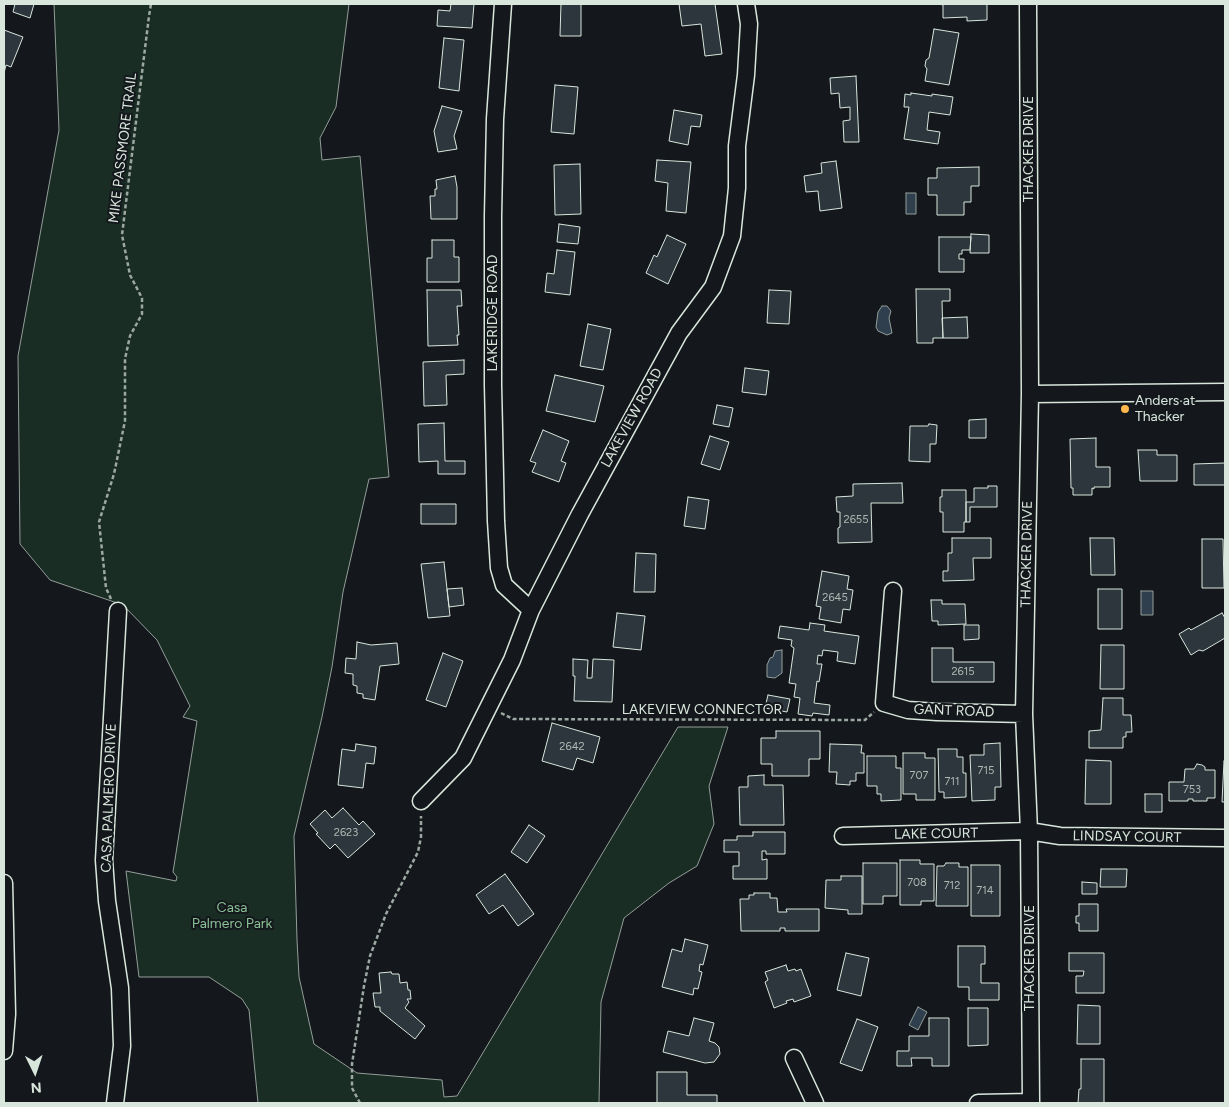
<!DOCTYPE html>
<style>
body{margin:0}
#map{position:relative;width:1229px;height:1107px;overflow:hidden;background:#14181c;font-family:Figtree,sans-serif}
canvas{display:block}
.frame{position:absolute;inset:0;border:5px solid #d8e6dc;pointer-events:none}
.north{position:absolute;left:10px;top:1047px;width:50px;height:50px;-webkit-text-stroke:4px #14181c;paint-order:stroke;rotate:176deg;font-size:14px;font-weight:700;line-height:20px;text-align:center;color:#d8e6dc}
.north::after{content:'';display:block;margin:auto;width:18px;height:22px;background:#d8e6dc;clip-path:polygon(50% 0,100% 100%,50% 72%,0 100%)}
</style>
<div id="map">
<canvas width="1229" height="1107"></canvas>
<div class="frame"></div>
<div class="north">N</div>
</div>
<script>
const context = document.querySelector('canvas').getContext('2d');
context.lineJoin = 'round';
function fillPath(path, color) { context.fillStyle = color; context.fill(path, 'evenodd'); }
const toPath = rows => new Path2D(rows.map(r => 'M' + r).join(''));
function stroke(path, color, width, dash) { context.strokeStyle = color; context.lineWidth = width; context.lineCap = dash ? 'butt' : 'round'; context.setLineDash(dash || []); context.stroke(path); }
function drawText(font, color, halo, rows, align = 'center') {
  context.font = font + ' Figtree,sans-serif'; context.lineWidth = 4; context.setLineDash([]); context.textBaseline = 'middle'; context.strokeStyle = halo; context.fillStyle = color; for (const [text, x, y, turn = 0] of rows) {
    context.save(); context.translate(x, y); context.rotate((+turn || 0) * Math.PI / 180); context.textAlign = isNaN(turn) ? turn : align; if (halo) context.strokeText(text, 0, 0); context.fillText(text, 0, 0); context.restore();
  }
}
const green = toPath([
 [54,4,349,4,336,107,320,138,322,160,360,156,389,477,369,479,343,592,332,667,322,717,294,836,297,940,299,977,314,1044,357,1073,442,1080,444,1097,457,1096,678,727,728,727,709,786,714,824,697,866,669,883,624,918,601,1002,599,1103,258,1103,249,1010,242,999,209,977,139,977,126,871,176,881,177,877,173,872,197,721,183,717,190,706,157,640,123,605,50,580,20,544,18,356,59,130,54,4]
]);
const water = toPath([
 [906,193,916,193,916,214,906,214,906,193],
 [882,306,887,306,891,311,889,318,892,333,887,335,878,331,876,327,878,312,882,306],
 [1141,591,1153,591,1153,615,1141,615,1141,591],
 [782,650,782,673,775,678,767,677,767,665,770,658,773,657,775,651,782,650],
 [918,1007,927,1012,918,1030,909,1025,918,1007]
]);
const building = toPath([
 [14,4,34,4,30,18,13,12,15,4,14,4],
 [451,4,474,4,472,28,437,26,438,10,450,11,451,4],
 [561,4,581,4,581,36,560,36,561,4],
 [679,4,715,4,722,54,705,56,701,24,682,26,679,4],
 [939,4,987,4,987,20,967,21,967,17,943,18,943,5,939,4],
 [934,29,959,33,949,85,925,81,927,69,925,66,926,60,929,58,934,29],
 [4,30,23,37,11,67,6,65,4,73,4,30],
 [444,38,464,40,459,91,439,88,444,38],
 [856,76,859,142,844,142,843,121,850,120,850,107,840,108,839,93,831,94,830,78,856,76],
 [555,85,578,87,574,134,551,132,555,85],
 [911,93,932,96,932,94,953,97,950,115,929,112,927,130,940,132,938,144,904,139,909,107,904,107,905,94,911,95,911,93],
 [442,106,462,111,454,136,457,149,438,152,434,131,442,106],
 [674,110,702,115,700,127,691,126,688,145,669,141,674,110],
 [657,160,691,162,686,213,666,211,668,183,655,181,657,160],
 [836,161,842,208,820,211,818,191,806,192,804,176,822,173,821,163,836,161],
 [580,164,581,214,555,215,554,165,580,164],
 [979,167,979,186,971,186,971,202,964,202,964,215,937,215,937,195,928,195,928,178,937,178,937,168,979,167],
 [455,176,457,187,457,219,431,219,430,196,435,196,435,189,437,189,436,180,455,176],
 [559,224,580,227,578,244,557,242,559,224],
 [971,234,989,235,989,253,970,253,971,234],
 [667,235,686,244,668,284,646,273,654,255,657,257,667,235],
 [939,237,971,237,970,250,962,250,962,254,959,254,959,259,964,259,964,272,939,272,939,237],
 [432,240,454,240,454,257,459,257,459,282,427,282,427,258,432,258,432,240],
 [557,250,575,252,570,295,545,292,547,273,554,274,557,250],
 [916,289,950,289,950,301,942,301,943,338,933,338,933,343,917,343,916,289],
 [427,290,461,290,462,306,457,306,459,335,457,335,458,345,428,346,427,290],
 [769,290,791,291,789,324,767,323,769,290],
 [967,317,968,338,943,338,942,318,967,317],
 [588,324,611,329,603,370,580,366,588,324],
 [464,360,464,374,446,375,447,405,424,406,423,362,464,360],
 [745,368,769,371,766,395,742,392,745,368],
 [555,375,604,386,595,422,546,411,555,375],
 [717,405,733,408,729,427,713,424,717,405],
 [986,419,986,438,969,438,969,420,986,419],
 [444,423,445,461,465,461,465,474,438,474,438,461,419,462,418,424,444,423],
 [929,424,937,425,936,444,930,444,930,462,909,461,910,426,928,426,929,424],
 [543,430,569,441,561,461,566,463,559,482,532,472,536,463,530,461,543,430],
 [710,436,729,442,720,470,701,464,710,436],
 [1096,438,1096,467,1110,467,1110,487,1094,487,1094,489,1092,488,1092,495,1073,495,1073,488,1071,488,1070,439,1096,438],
 [1138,450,1157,450,1157,455,1177,455,1177,481,1140,481,1138,450],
 [1225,463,1225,485,1194,485,1194,464,1225,463],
 [902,483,903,503,871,503,872,542,838,543,838,528,840,527,840,512,837,512,836,497,853,496,853,484,902,483],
 [988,486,997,486,997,507,970,507,970,522,966,522,966,502,974,502,974,488,988,488,988,486],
 [942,490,966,490,966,522,964,522,964,532,943,532,943,512,940,512,940,497,942,497,942,490],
 [688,497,709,500,705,529,684,526,688,497],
 [421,504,456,504,456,524,421,524,421,504],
 [952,538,991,538,991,558,973,558,974,580,943,581,943,571,948,571,948,553,952,553,952,538],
 [1090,538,1114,538,1115,575,1091,575,1090,538],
 [1202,539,1223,539,1224,588,1202,588,1202,539],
 [636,553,656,554,655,592,634,592,636,553],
 [444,562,450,616,428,618,421,564,444,562],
 [822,571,849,576,847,589,853,590,850,610,843,609,841,623,819,619,821,607,816,606,822,571],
 [462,588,464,605,449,607,447,589,462,588],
 [1098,589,1122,589,1122,629,1098,629,1098,589],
 [931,600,942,600,942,604,965,604,966,624,938,625,938,621,932,621,931,600],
 [617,613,645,616,641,650,613,647,617,613],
 [1222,613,1225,618,1225,638,1203,651,1199,650,1191,655,1179,634,1189,628,1191,630,1222,613],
 [810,623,825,625,824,631,859,636,855,664,837,661,838,652,823,650,822,656,818,655,817,664,822,664,819,682,817,681,814,703,830,705,829,715,813,713,812,716,798,714,800,698,794,697,796,684,789,683,794,648,791,646,792,640,778,638,780,626,809,630,810,623],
 [964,625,979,625,979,639,964,640,964,625],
 [357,642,371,645,397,643,399,664,380,666,375,700,363,698,363,694,357,693,357,686,353,685,353,674,345,673,346,658,356,659,357,642],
 [1101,645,1124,645,1124,689,1100,689,1101,645],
 [932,648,953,648,953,662,994,662,994,682,932,682,932,648],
 [443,653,463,661,446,707,426,700,443,653],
 [573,659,588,660,587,678,592,678,593,659,614,660,612,702,574,701,575,676,573,676,573,659],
 [768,695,790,699,787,712,765,708,768,695],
 [1103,698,1123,698,1123,715,1131,715,1132,732,1126,732,1126,737,1123,737,1123,748,1089,748,1089,731,1101,730,1103,698],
 [552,723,600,737,593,763,577,758,573,770,542,761,552,723],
 [776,731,820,731,820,759,809,759,809,776,772,776,772,764,761,764,761,738,776,738,776,731],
 [1000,743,1001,787,995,787,995,800,972,801,970,755,984,755,984,744,1000,743],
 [356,744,376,747,374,764,366,763,363,788,338,785,342,749,355,751,356,744],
 [830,744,862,745,861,753,864,753,864,773,856,773,856,781,850,781,850,785,836,784,837,772,829,772,830,744],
 [938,749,957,749,957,757,963,757,963,773,966,773,966,797,944,798,944,792,939,792,938,749],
 [903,753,925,753,925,758,935,758,935,800,916,800,916,794,903,794,903,753],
 [867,756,896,756,896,768,901,768,901,800,881,801,881,794,877,794,877,786,867,786,867,756],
 [1086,760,1111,761,1111,804,1085,804,1086,760],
 [1224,761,1225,761,1225,802,1222,802,1224,761],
 [1197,764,1202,765,1205,767,1205,770,1215,770,1215,798,1207,798,1207,801,1193,801,1193,799,1188,799,1188,801,1169,801,1169,782,1184,782,1185,769,1194,769,1197,764],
 [764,775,764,785,783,785,784,825,740,825,739,787,748,787,748,776,764,775],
 [1145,794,1162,794,1162,812,1145,812,1145,794],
 [343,808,359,825,363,821,375,834,348,858,335,844,330,849,316,834,318,833,310,824,325,810,332,818,343,808],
 [529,825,545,836,527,863,511,852,529,825],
 [753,832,785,832,785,854,766,854,766,851,762,851,762,860,767,859,767,879,733,879,733,866,739,866,739,852,724,852,724,840,737,840,737,836,753,836,753,832],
 [900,860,920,860,920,864,934,864,934,901,921,901,921,905,900,905,900,860],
 [863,863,897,863,897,896,883,896,883,904,863,904,863,863],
 [946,863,959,863,959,867,968,867,968,906,936,906,937,866,944,866,946,863],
 [971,865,1000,865,1000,916,971,916,971,865],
 [1101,869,1127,869,1126,887,1100,887,1101,869],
 [505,874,534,914,518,926,503,905,489,914,476,895,505,874],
 [841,876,862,876,862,914,848,914,848,910,825,908,826,880,841,880,841,876],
 [1082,882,1097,883,1097,894,1082,894,1082,882],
 [754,893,770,893,770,898,777,898,778,912,787,912,786,909,819,909,819,931,785,931,785,928,780,928,780,931,741,931,740,899,749,899,749,895,754,895,754,893],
 [1079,904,1098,904,1098,931,1079,931,1079,923,1076,923,1076,916,1079,916,1079,904],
 [685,939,708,945,703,965,700,964,699,971,702,972,698,989,694,988,693,995,662,987,672,949,682,952,685,939],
 [958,946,985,946,985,964,981,964,981,983,999,983,999,1000,969,1000,969,987,958,987,958,946],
 [846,953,869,958,861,996,837,990,846,953],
 [1069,953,1104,953,1104,993,1076,993,1076,976,1083,976,1084,971,1069,971,1069,953],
 [786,965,788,971,795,969,796,971,801,969,811,996,794,1002,793,999,786,1001,787,1003,774,1008,765,982,768,980,765,972,786,965],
 [391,972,392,974,399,974,400,983,407,982,408,990,410,990,411,999,407,999,409,1002,405,1008,425,1026,415,1039,380,1011,380,1007,375,1007,373,993,381,993,379,973,391,972],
 [1078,1005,1100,1006,1100,1044,1077,1044,1078,1005],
 [968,1008,988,1008,988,1045,968,1046,968,1008],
 [694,1018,714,1023,709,1041,715,1043,719,1047,720,1054,714,1062,705,1063,663,1052,668,1031,689,1036,694,1018],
 [929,1018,949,1018,949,1066,932,1066,932,1058,911,1058,912,1066,897,1066,897,1051,909,1051,909,1036,929,1036,929,1018],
 [857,1019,878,1027,862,1071,840,1063,857,1019],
 [1081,1059,1104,1059,1104,1103,1078,1103,1079,1089,1081,1089,1081,1059],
 [657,1072,687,1072,687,1095,717,1095,717,1103,657,1103,657,1072]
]);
const path = toPath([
 [111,599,106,588,99,522,114,474,125,421,125,359,130,336,142,314,142,298,130,275,122,235,149,16,151,4],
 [501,713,513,719,865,720,874,712],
 [360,1103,352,1088,352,1064,364,986,370,956,386,914,418,852,421,837,421,816]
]);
const minor = toPath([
 [503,4,495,119,493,216,493,385,496,521,499,568,504,585,531,610],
 [1028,4,1030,394,1024,714,1029,831,1031,1103],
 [1030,394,1225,392],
 [893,591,884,703,908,710,937,712,1024,714],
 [421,801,463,758,512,660,531,610,580,514,679,333,713,287,732,236,737,188,737,146,746,75,749,24,746,4],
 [843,836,1029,831,1060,836,1225,838],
 [4,883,7,1014,4,1051],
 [794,1058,815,1103],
 [115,1103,122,1046,120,988,107,901,104,860,118,611],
 [978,1103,1031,1102]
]);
const markers = [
 [1125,409,5,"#ffb74d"]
];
const numberNames = [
 ["2655",856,520],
 ["2645",835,598],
 ["2615",963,672],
 ["2642",572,747],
 ["715",986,771],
 ["707",919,776],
 ["711",952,782],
 ["753",1192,790],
 ["2623",346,833],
 ["708",917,883],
 ["712",952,886],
 ["714",985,891]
];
const streetNames = [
 ["MIKE PASSMORE TRAIL",123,148,-83],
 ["THACKER DRIVE",1029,149,-90],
 ["LAKERIDGE ROAD",493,313,-90],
 ["LAKEVIEW ROAD",632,418,-61],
 ["THACKER DRIVE",1027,554,-89],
 ["LAKEVIEW CONNECTOR",702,710],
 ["GANT ROAD",954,711,2],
 ["CASA PALMERO DRIVE",109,798,-88],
 ["LAKE COURT",936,834,-1],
 ["LINDSAY COURT",1127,837,1],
 ["THACKER DRIVE",1030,958,-90]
];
const poiNames = [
 ["Anders at",1135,401],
 ["Thacker",1135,417]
];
const parkNames = [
 ["Casa",232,908],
 ["Palmero Park",232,924]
];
fillPath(green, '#1a2d24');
stroke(green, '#939e99', 1);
fillPath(water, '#2f3f4d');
stroke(water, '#939e99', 1);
fillPath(building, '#2c363c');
stroke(building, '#d8e6dc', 1);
stroke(minor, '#d8e6dc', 19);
stroke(path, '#9da8a2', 2.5, [4, 2.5]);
stroke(minor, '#14181c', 16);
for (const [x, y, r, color] of markers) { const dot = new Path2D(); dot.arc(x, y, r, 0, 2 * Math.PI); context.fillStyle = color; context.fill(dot); stroke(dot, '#14181c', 2); }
drawText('11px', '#adbab4', null, numberNames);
drawText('14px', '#d8e6dc', '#14181c', streetNames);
drawText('14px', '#d8e6dc', '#14181c', poiNames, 'left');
drawText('14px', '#8ac095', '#14181c', parkNames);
</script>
